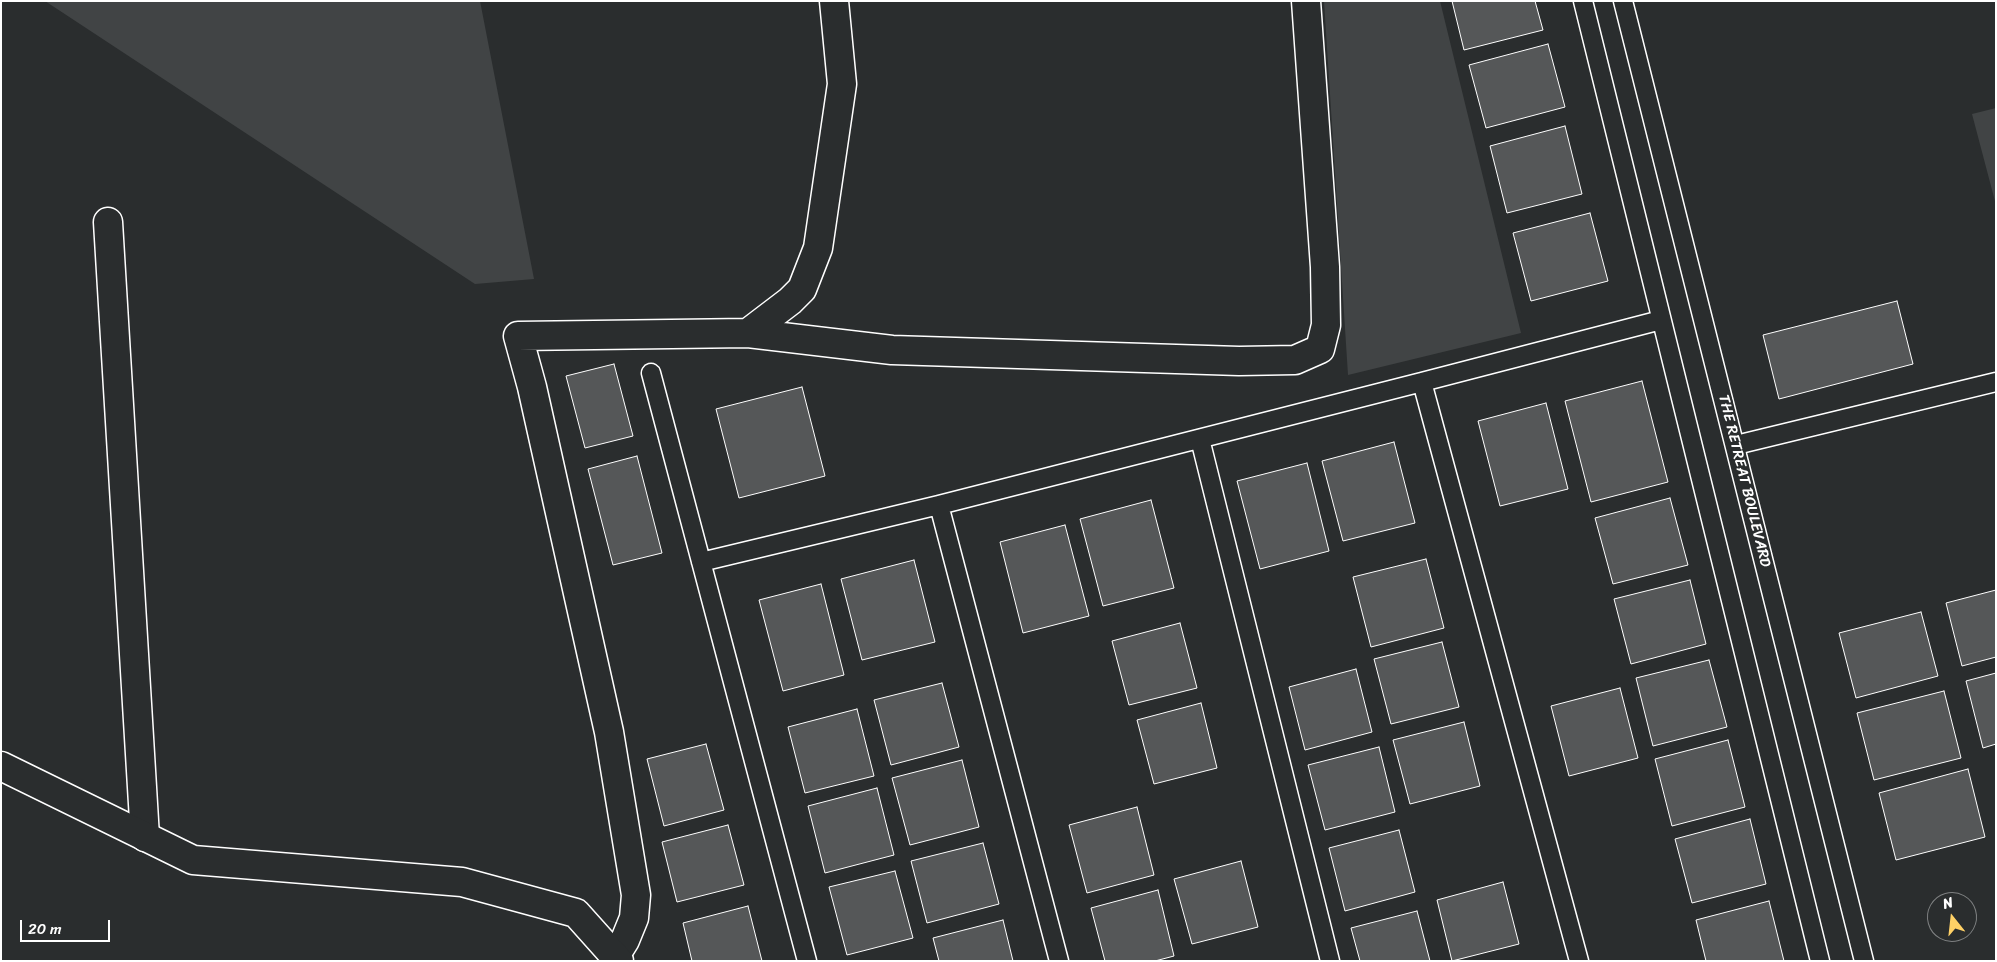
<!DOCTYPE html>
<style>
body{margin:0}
#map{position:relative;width:1997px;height:962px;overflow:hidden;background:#2a2d2e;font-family:Sriracha,sans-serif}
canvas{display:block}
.frame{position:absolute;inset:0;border:2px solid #fff;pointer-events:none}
.north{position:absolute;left:1927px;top:892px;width:50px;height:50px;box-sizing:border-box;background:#2a2d2e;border:1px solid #7f8182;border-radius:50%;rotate:344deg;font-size:14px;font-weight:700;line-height:20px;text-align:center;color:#fff}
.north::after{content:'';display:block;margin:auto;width:18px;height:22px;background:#ffd166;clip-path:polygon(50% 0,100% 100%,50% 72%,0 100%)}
.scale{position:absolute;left:20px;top:920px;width:90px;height:22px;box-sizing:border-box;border:2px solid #fff;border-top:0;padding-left:6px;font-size:15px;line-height:18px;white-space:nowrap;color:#fff;-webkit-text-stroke:4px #2a2d2e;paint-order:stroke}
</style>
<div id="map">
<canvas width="1997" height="962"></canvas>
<div class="frame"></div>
<div class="north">N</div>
<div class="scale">20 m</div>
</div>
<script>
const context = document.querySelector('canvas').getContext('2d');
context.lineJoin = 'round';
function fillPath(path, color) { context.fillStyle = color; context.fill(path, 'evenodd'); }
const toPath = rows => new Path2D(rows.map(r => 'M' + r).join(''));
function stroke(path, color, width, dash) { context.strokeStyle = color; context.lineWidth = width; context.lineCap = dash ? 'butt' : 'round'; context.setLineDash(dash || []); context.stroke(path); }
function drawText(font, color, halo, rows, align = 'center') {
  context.font = font + ' Sriracha,sans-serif'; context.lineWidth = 4; context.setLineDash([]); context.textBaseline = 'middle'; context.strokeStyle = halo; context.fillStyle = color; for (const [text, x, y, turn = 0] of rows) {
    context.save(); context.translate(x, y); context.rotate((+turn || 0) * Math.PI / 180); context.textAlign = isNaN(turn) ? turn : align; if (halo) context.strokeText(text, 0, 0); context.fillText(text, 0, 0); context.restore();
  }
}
const green = toPath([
 [45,1,480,1,534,279,475,284],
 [1324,1,1440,1,1521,333,1348,375],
 [1996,108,1996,205,1972,114]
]);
const building = toPath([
 [1452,1,1535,1,1543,30,1464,50,1452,1],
 [1548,44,1565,107,1486,128,1469,65,1548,44],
 [1565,126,1582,194,1507,213,1490,146,1565,126],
 [1590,213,1608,281,1531,301,1513,233,1590,213],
 [1897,301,1913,364,1779,399,1763,335,1897,301],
 [614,364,633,436,585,448,566,376,614,364],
 [1642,381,1668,482,1591,502,1565,401,1642,381],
 [802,387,825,476,739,498,716,409,802,387],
 [1546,403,1568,489,1500,506,1478,421,1546,403],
 [1394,442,1415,523,1343,541,1322,461,1394,442],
 [637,456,662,553,613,565,588,469,637,456],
 [1307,463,1329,551,1260,569,1237,481,1307,463],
 [1670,498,1688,565,1613,584,1595,518,1670,498],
 [1151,500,1174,588,1103,606,1080,519,1151,500],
 [1065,525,1089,616,1023,633,1000,542,1065,525],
 [1426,559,1444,628,1371,647,1353,577,1426,559],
 [914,560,935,642,862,660,841,579,914,560],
 [1690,580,1706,644,1631,664,1614,599,1690,580],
 [821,584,844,675,783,691,759,600,821,584],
 [1996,590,1996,657,1962,666,1946,603,1996,590],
 [1921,612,1938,676,1856,698,1839,633,1921,612],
 [1180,623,1197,688,1129,705,1112,641,1180,623],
 [1442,642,1459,707,1391,724,1374,659,1442,642],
 [1709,660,1727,727,1653,746,1636,678,1709,660],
 [1356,669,1372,732,1305,750,1289,687,1356,669],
 [1996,673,1996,744,1983,748,1966,681,1996,673],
 [942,683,959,747,891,765,874,700,942,683],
 [1620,688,1638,758,1569,776,1551,706,1620,688],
 [1944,691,1961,758,1874,780,1857,713,1944,691],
 [1201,703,1217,768,1154,784,1137,720,1201,703],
 [857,709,874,776,805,793,788,727,857,709],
 [1464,722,1480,786,1410,804,1393,740,1464,722],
 [1728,740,1745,807,1672,826,1655,759,1728,740],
 [706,744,724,810,664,826,647,759,706,744],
 [1379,747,1395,812,1325,830,1308,765,1379,747],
 [962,760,979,827,910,845,892,778,962,760],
 [1968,769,1985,837,1896,860,1879,793,1968,769],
 [877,788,894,855,825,873,808,806,877,788],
 [1137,807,1154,875,1087,893,1069,825,1137,807],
 [1750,819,1766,884,1692,903,1675,839,1750,819],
 [728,825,744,885,677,902,662,842,728,825],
 [1399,830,1415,892,1345,911,1329,848,1399,830],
 [983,843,999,904,927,923,911,861,983,843],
 [1241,861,1258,927,1192,944,1174,879,1241,861],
 [895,871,913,938,847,955,829,887,895,871],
 [1503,882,1519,944,1452,961,1437,900,1503,882],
 [1158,890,1174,956,1155,961,1105,961,1091,908,1158,890],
 [1769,901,1784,961,1706,961,1696,920,1769,901],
 [748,906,762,961,692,961,683,923,748,906],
 [1417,911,1430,961,1360,961,1351,928,1417,911],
 [1003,920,1013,961,939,961,933,938,1003,920]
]);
const service = toPath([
 [1583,1,1820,961],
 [1623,1,1864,961],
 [651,373,807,961],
 [1422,382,1661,320],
 [1200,439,1330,961],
 [1736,445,1996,382],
 [701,562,939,505],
 [1059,961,939,505,1422,382,1579,961]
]);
const minor = toPath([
 [108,222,145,837],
 [748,333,790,301,802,289,818,248,842,84,834,1],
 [615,956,625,940,634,918,636,895,609,732,532,387,518,336,748,333,892,350,1239,361,1295,360,1320,349,1326,325,1325,267,1306,1]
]);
const tertiary = toPath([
 [1,766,193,860,462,882,576,913,619,961]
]);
const streetNames = [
 ["THE RETREAT BOULEVARD",1744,481,76]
];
fillPath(green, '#414445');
fillPath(building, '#555758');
stroke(building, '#fff', 1);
stroke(service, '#fff', 21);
stroke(minor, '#fff', 31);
stroke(tertiary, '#fff', 31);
stroke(service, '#2a2d2e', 18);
stroke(minor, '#2a2d2e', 28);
stroke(tertiary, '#2a2d2e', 28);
drawText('15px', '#fff', '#2a2d2e', streetNames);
</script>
